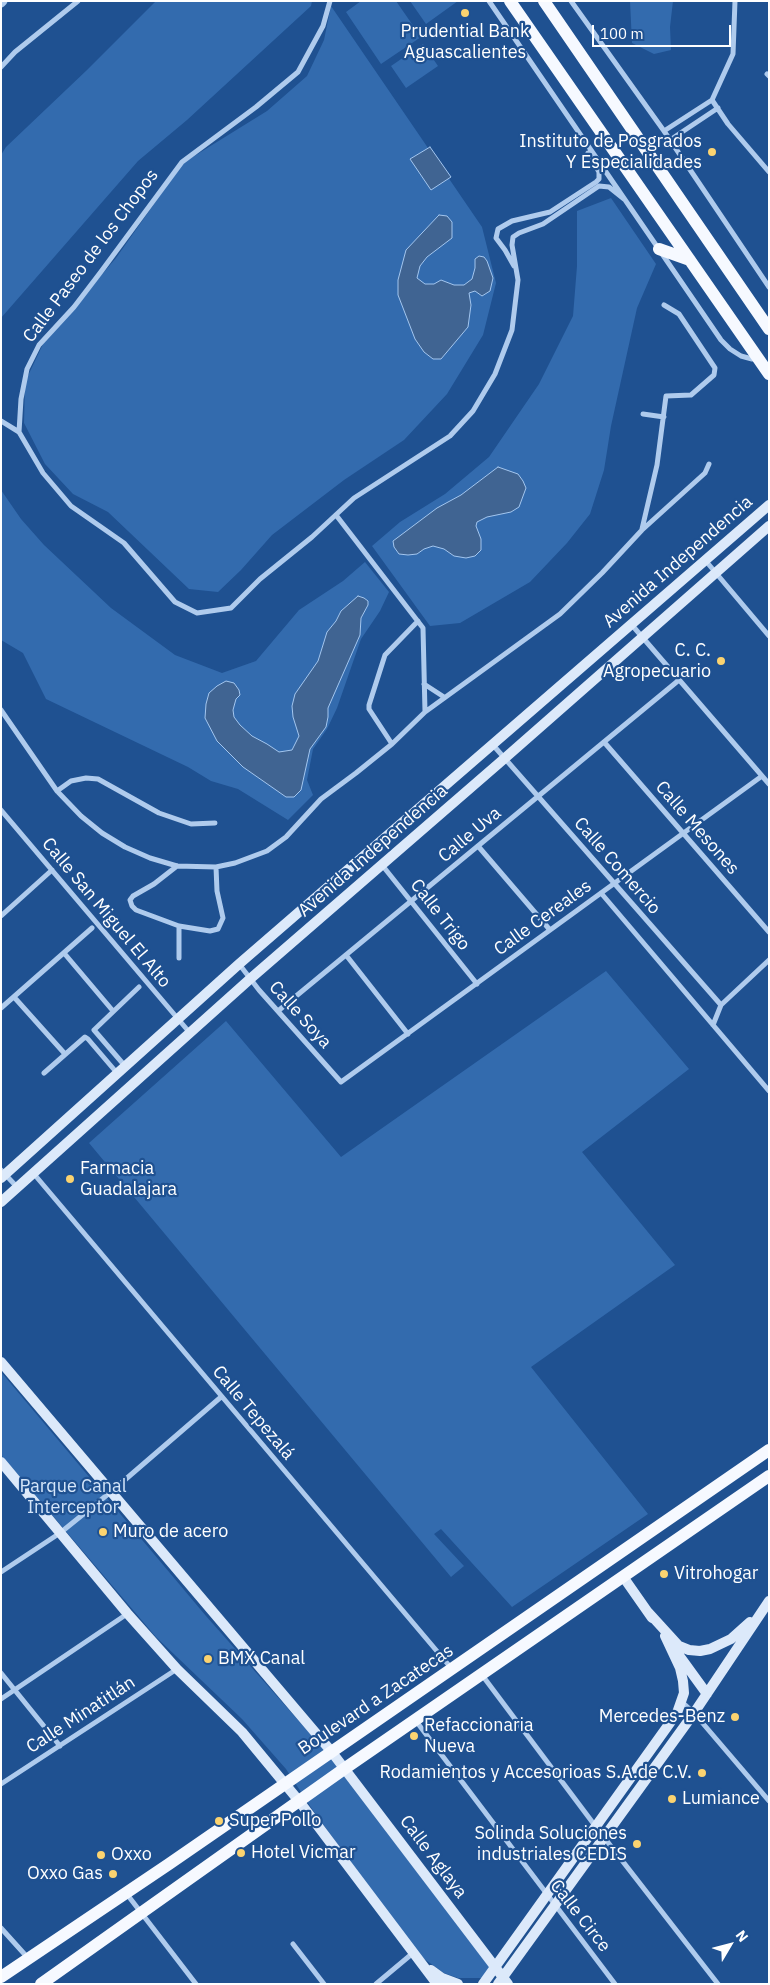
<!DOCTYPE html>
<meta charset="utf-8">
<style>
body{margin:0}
#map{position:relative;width:770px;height:1985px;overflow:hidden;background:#1f5191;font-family:"IBM Plex Sans",sans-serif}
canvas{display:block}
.frame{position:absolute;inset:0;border:2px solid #fff;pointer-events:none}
.north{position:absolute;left:705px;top:1920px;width:50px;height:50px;-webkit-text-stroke:4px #1f5191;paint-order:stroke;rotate:53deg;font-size:14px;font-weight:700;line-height:20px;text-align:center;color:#fff}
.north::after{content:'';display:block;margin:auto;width:18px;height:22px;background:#fff;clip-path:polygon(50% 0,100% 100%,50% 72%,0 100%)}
.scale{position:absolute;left:592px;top:25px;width:139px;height:22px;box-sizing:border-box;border:2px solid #fff;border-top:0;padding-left:6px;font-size:15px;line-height:18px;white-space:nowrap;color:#fff;-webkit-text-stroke:4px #1f5191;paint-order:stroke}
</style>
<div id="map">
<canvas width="770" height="1985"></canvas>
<div class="frame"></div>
<div class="north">N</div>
<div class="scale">100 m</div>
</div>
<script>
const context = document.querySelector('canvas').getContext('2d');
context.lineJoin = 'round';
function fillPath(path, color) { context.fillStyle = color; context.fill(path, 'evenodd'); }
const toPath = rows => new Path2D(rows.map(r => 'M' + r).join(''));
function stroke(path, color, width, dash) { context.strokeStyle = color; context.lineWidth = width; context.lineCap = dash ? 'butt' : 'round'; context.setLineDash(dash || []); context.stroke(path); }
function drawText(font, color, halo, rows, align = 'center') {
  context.font = font + ' "IBM Plex Sans",sans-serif'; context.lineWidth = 4.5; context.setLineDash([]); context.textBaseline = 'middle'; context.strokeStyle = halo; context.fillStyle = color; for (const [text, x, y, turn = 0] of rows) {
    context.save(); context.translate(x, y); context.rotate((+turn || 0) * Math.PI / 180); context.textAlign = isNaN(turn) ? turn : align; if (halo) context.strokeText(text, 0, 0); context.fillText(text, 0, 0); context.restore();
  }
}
const green = toPath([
 [156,1,312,1,311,6,187,120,138,161,1,318,1,155,6,147,87,70],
 [361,1,396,1,421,37,381,64,346,12],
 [410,1,458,1,426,24],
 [630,1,673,1,670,27,671,50,654,54,632,43],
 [331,6,482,227,496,283,483,335,447,394,404,440,344,480,272,535,241,570,218,592,189,589,108,512,73,494,45,464,24,423,25,382,44,342,116,258,183,163,267,111,307,76,324,40],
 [423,44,438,66,406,88,391,66],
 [611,198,656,264,637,308,611,426,604,470,590,514,567,543,530,582,460,623,430,626,372,546,400,522,445,494,489,457,539,384,573,316,577,266,577,211],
 [1,490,21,519,44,545,111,608,175,655,222,673,256,661,299,610,343,581,365,562,389,592,380,611,361,639,337,708,327,729,313,749,307,780,313,795,288,820,238,789,211,781,188,767,46,699,23,653,1,640],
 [606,971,689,1069,582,1152,675,1265,531,1367,648,1514,512,1607,441,1529,434,1534,464,1566,451,1577,89,1143,226,1021,341,1157],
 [1,1372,206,1616,321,1746,490,1968,483,1978,458,1978,444,1973,420,1956,314,1812,286,1769,242,1719,156,1637,1,1455]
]);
const water = toPath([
 [430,147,451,177,431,190,410,159,430,147],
 [439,215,447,216,452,222,452,238,427,257,420,266,417,278,425,284,434,284,441,280,454,285,464,285,472,279,475,268,475,259,479,256,484,257,487,261,493,278,490,291,482,296,475,291,469,293,471,305,468,327,441,359,433,359,424,352,415,339,398,295,398,280,406,250,439,215],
 [498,467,518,474,523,481,526,488,519,507,511,512,487,517,477,522,476,526,481,539,481,550,475,556,466,558,454,556,444,549,433,546,424,549,417,554,408,555,399,554,394,547,393,541,437,508,461,495,498,467],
 [358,596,364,598,368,601,368,605,361,618,360,635,328,708,328,717,326,727,310,749,301,790,294,797,286,797,243,767,217,741,205,718,206,704,209,693,217,686,226,681,234,683,239,690,240,695,236,699,233,710,234,717,240,725,252,736,267,744,279,752,292,750,299,736,293,717,292,706,295,694,318,661,327,632,336,621,341,611,358,596]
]);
const minor = toPath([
 [330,1,323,26,298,72,256,107,182,162,100,273,74,307,39,345,27,369,21,399,19,432,43,473,71,506,124,543,175,602,197,613,231,608,260,579,312,537,354,498,450,436,473,411,495,374,512,330,518,280,512,245,513,237,519,233,543,224,599,186,609,187,624,199],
 [489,1,721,340,730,349,741,356,752,359,758,358],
 [571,1,664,131,769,287],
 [1,67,15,52,78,1],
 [767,74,769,76],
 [712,100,728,124,769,172],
 [664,131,712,100,733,54,735,1],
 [670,140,718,108],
 [514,266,505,250,496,238,498,229,512,221,550,212,596,182,599,179,599,172,588,153],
 [643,414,664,417],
 [1,421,19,432],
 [336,515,423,628,425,712],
 [642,529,657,465,666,396,691,395,714,375,715,368,679,314,664,305],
 [705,560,769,636],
 [631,624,769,784],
 [424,684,444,697],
 [1,710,57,791,81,816,102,833,125,847,150,858,177,866,216,867,235,863,267,851,286,837,321,799,356,773,392,744,425,712,560,614,602,573,642,530,705,473,709,464],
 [604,742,769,932],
 [392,744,369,709,369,705,385,655,418,621],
 [493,745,721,1005],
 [57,791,71,781,86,778,98,779,159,813,191,824,215,823],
 [1,810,190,1033],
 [478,846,550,930],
 [382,865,477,984],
 [177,866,154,884,133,896,130,900,132,906,136,910,179,926,210,931,218,929,223,918,217,891,216,867],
 [601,893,769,1091],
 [1,916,52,870],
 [179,926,179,958],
 [64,953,113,1011],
 [346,955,408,1034],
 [239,964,259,990,341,1082,762,776],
 [14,997,65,1054],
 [1,1008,92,928],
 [278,1011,679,680],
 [713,1025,721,1005,769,960],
 [125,1066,94,1030,139,987],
 [44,1073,85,1037,88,1039,117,1073],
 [1,1170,17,1187],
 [34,1174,452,1669],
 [1,1572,60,1533,112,1491,221,1397],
 [1,1673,60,1746],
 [482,1675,596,1827,718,1984],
 [1,1699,127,1614],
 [682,1702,694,1713,769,1801],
 [416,1721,615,1984],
 [1,1784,177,1669],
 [126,1893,196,1984],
 [1,1928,28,1958],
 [293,1944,324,1984],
 [376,1984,413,1953]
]);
const tertiary = toPath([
 [1,3,3,1]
]);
const secondary = toPath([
 [1,1178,239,964,769,505],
 [1,1202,250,979,505,758,769,526],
 [1,1362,331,1751,508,1984],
 [1,1462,127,1613,177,1669,242,1732,299,1801,437,1984],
 [624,1578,652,1618],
 [648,1612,679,1646,689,1650,700,1651,710,1649,731,1639,750,1622],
 [678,1654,707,1694],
 [431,1970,442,1978,458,1984],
 [483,1984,677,1713,684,1693,683,1681,680,1668,665,1636],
 [498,1984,694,1713,769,1601]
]);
const primary = toPath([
 [510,1,769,374],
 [544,1,769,329],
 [659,249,690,260],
 [1,1977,169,1864,769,1450],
 [41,1984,344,1769,769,1476]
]);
const markers = [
 [465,13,5,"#fbd370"],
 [712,152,5,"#fbd370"],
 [721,661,5,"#fbd370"],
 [70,1179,5,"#fbd370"],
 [103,1532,5,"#fbd370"],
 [664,1574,5,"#fbd370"],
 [208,1659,5,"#fbd370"],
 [735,1717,5,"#fbd370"],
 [414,1736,5,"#fbd370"],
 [702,1773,5,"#fbd370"],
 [672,1799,5,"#fbd370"],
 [219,1821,5,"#fbd370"],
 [637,1844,5,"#fbd370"],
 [241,1853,5,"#fbd370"],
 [101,1855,5,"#fbd370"],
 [113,1874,5,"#fbd370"]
];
const poiNames = [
 ["Prudential Bank",465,32,"center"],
 ["Aguascalientes",465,53,"center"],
 ["Instituto de Posgrados",702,142,"right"],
 ["Y Especialidades",702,163,"right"],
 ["C. C.",711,651,"right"],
 ["Agropecuario",711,672,"right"],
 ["Farmacia",80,1169],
 ["Guadalajara",80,1190],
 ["Muro de acero",113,1532],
 ["Vitrohogar",674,1574],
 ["BMX Canal",218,1659],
 ["Mercedes-Benz",725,1717,"right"],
 ["Refaccionaria",424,1726],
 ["Nueva",424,1747],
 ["Rodamientos y Accesorioas S.A.de C.V.",692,1773,"right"],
 ["Lumiance",682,1799],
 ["Super Pollo",229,1821],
 ["Solinda Soluciones",627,1834,"right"],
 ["industriales CEDIS",627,1855,"right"],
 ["Hotel Vicmar",251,1853],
 ["Oxxo",111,1855],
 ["Oxxo Gas",103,1874,"right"]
];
const streetNames = [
 ["Calle Paseo de los Chopos",91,256,-53],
 ["Avenida Independencia",678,562,-41],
 ["Calle Mesones",697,828,49],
 ["Calle Uva",470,835,-40],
 ["Avenida Independencia",373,851,-41],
 ["Calle Comercio",617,866,49],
 ["Calle San Miguel El Alto",106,913,50],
 ["Calle Trigo",440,915,52],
 ["Calle Cereales",543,918,-36],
 ["Calle Soya",300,1015,48],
 ["Calle Tepezalá",253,1413,50],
 ["Boulevard a Zacatecas",376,1700,-34],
 ["Calle Minatitlán",81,1715,-33],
 ["Calle Aglaya",433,1857,53],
 ["Calle Circe",580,1916,52]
];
const parkNames = [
 ["Parque Canal",73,1487],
 ["Interceptor",73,1508]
];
fillPath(green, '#336bae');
fillPath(water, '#406492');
stroke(water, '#a3c6ef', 1);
stroke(minor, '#afcbed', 5);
stroke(tertiary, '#afcbed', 9);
stroke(secondary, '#dce9fa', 10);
stroke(primary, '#f6f9ff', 12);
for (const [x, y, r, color] of markers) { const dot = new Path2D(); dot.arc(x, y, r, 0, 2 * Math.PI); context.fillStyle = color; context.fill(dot); stroke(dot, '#1f5191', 2); }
drawText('18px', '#fff', '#1f5191', poiNames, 'left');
drawText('18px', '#fff', '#1f5191', streetNames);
drawText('18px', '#d5e6fa', '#1f5191', parkNames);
</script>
